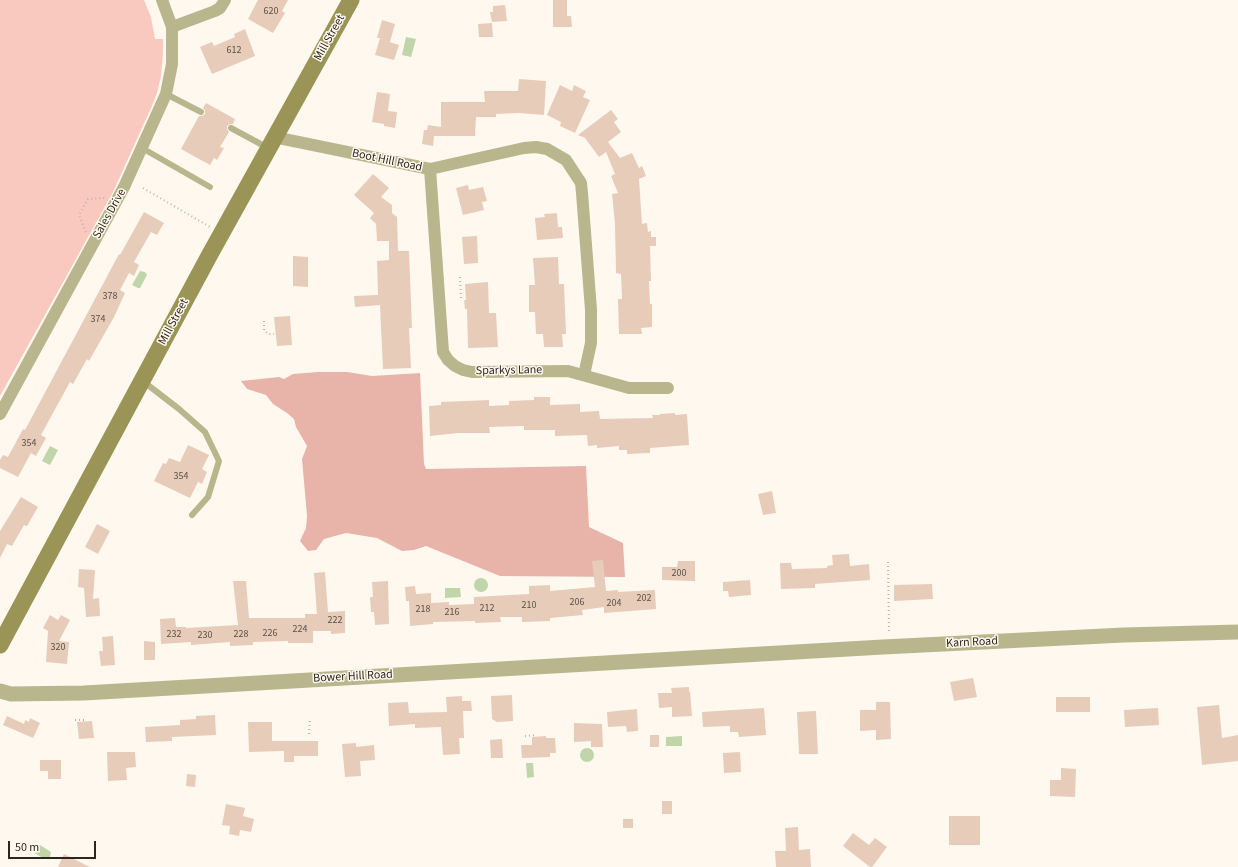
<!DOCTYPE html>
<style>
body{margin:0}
#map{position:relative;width:1238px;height:867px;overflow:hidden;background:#fff8ee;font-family:"Source Sans 3",sans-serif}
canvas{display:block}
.scale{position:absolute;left:8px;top:841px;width:88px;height:18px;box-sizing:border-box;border:2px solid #2c261c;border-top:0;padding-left:5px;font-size:12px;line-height:14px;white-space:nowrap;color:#2c261c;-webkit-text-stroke:3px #fff8ee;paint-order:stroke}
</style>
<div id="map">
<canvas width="1238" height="867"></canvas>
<div class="scale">50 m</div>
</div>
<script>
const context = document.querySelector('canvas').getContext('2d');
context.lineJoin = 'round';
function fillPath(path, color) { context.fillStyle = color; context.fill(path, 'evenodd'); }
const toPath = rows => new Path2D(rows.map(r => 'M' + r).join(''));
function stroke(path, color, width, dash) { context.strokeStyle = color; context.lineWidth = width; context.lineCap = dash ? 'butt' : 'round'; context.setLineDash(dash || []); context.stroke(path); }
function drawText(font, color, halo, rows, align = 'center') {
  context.font = font + ' "Source Sans 3",sans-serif'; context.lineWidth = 3; context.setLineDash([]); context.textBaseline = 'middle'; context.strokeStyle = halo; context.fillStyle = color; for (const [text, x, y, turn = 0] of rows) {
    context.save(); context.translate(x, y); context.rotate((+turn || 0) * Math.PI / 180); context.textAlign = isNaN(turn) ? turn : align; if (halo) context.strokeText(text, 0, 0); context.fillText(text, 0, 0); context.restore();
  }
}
const green = toPath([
 [0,0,144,0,151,17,155,39,163,39,163,53,161,76,157,93,151,108,113,192,0,396]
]);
const forest = toPath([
 [318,372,347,372,372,376,420,373,424,464,426,469,586,466,589,527,623,543,625,577,500,576,426,546,414,550,402,551,377,538,346,533,324,539,316,550,308,551,300,541,306,528,307,516,302,459,307,446,296,427,294,419,287,413,273,404,266,395,247,389,241,381,279,377,284,379,293,374]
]);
const water = toPath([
 [406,37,416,39,411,57,402,55],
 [140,271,145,272,147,275,140,288,138,288,132,285],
 [50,446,58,450,50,465,42,461],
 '474 585a7 7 0 1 1 14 0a7 7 0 1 1-14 0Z',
 [445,588,460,588,461,597,445,598],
 [682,736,682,746,666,746,666,737],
 '580 755a7 7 0 1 1 14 0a7 7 0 1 1-14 0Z',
 [526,763,533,763,534,777,527,778],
 [40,845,51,852,50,857,45,859,36,854,34,851,35,849,37,846]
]);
const building = toPath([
 [258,0,288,0,282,11,285,13,273,33,248,19],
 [553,0,567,0,567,16,571,16,572,27,553,27],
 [505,5,507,21,492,22,490,12,493,12,493,6],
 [382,20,395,24,390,42,399,45,394,60,375,55,380,38,377,38],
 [492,23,493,37,479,37,478,24],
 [245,29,255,56,212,74,200,47,212,42,214,46,235,37,234,34],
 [519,79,546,81,544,115,518,113,496,114,496,117,476,117,475,136,434,136,433,146,422,144,424,130,427,130,428,125,441,127,441,102,485,102,484,91,518,91],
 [560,85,572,91,574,85,586,91,583,97,590,100,575,133,560,126,561,122,547,115],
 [377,92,390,94,388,111,397,112,395,128,384,126,384,124,372,122],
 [206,103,235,119,233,124,230,124,227,126,227,129,229,132,220,147,224,148,217,160,214,158,210,165,181,149,199,116,202,116,205,114,205,111,203,108],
 [611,110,618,119,614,122,621,132,608,142,620,158,632,153,639,168,642,166,646,176,639,179,642,224,647,223,648,232,651,231,651,237,656,237,656,246,650,246,651,281,649,281,650,304,652,304,652,327,641,328,642,334,619,334,618,299,622,299,621,274,616,273,615,224,612,194,618,193,611,176,615,174,606,152,599,157,585,138,578,135],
 [373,174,389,188,381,197,392,205,392,213,397,217,398,251,409,251,412,328,409,328,411,368,383,369,380,305,355,307,354,296,378,295,377,261,389,260,389,241,377,241,376,224,370,218,374,213,354,195],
 [468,185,469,190,483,187,487,201,482,202,484,210,463,215,456,188],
 [144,212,164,223,157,235,151,232,134,262,139,265,134,276,129,273,120,290,125,293,114,317,89,361,87,359,73,384,70,382,41,435,46,438,36,456,31,453,18,477,0,468,0,460,3,455,8,457,23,429,25,430,119,254,120,255],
 [557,213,558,227,562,227,563,238,537,240,535,218,545,217,544,214],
 [477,236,478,263,464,264,462,237],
 [293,256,308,257,308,287,293,286],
 [558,257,559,284,564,284,566,334,562,334,563,347,544,347,543,334,536,334,535,312,529,312,529,285,535,285,533,258],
 [488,282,489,313,496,313,498,347,468,348,467,309,465,309,464,300,466,300,465,284],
 [290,316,292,345,277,346,274,317],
 [534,397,550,397,550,405,580,404,580,412,599,411,600,419,653,418,652,415,660,415,660,414,675,413,675,415,687,414,689,445,650,448,650,453,627,454,627,450,619,450,619,446,597,448,597,445,588,446,587,435,555,436,555,430,524,430,524,426,489,427,490,433,458,433,430,436,429,406,441,405,441,402,489,400,489,406,509,405,509,401,534,400],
 [188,445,209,455,202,469,207,472,202,484,198,482,190,498,154,481,163,463,166,464,169,458,180,462],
 [772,491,776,513,763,515,758,494],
 [21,497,38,507,27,526,24,525,12,546,7,544,0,558,0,531],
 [97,524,110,531,98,554,85,547],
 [849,554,850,566,869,564,870,580,815,584,815,588,781,589,780,563,791,563,792,569,827,568,827,566,833,565,832,555],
 [603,560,606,591,618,590,618,592,655,590,656,609,604,613,604,607,582,610,583,615,550,618,550,621,522,622,522,617,500,617,501,622,475,623,475,621,433,622,433,624,410,626,409,601,406,601,405,587,415,586,416,594,431,593,431,603,449,602,449,605,474,604,474,597,529,594,529,586,550,585,550,591,595,587,592,561],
 [678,561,695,561,695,581,662,580,662,567,677,567],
 [79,569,95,570,93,599,99,598,100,616,86,617,84,588,78,587],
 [325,572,328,612,345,611,345,633,331,634,331,631,313,631,313,643,288,643,288,641,253,642,253,645,230,646,230,642,191,645,191,642,161,644,160,619,175,618,176,627,186,627,186,628,238,625,233,581,246,581,249,618,305,618,305,614,317,614,314,573],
 [750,580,751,595,729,597,728,591,723,591,723,582],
 [388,581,389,624,375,625,374,612,371,612,370,597,373,597,372,582],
 [932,584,933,599,894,601,894,585],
 [50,615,58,620,61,615,70,620,59,641,69,642,67,664,46,662,48,631,43,628],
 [113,636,115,665,101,666,99,651,103,651,102,637],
 [144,641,155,642,155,660,144,660],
 [973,678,977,697,954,701,950,682],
 [689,687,689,692,690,691,692,716,672,717,672,707,659,708,658,693,672,693,671,688],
 [512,695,513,721,497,722,492,719,491,696],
 [462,696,462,701,471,701,472,711,463,711,464,738,459,738,460,754,443,755,441,727,415,728,415,724,389,726,388,703,408,702,409,713,447,712,446,697],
 [1056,697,1090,697,1090,712,1056,712],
 [876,702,890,702,891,739,876,740,876,730,860,731,860,710,876,710],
 [1219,705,1222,738,1238,735,1238,761,1202,765,1197,707],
 [764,708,766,735,739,737,738,732,730,732,730,726,703,727,702,712],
 [1158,708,1159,725,1125,727,1124,710],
 [637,709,638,731,627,732,626,726,608,727,607,712],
 [816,711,818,754,799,754,797,712],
 [215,715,216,735,172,737,172,741,146,742,145,727,180,725,180,720,196,719,196,716],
 [7,716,24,724,25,720,29,722,30,718,40,723,33,738,3,725],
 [92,721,94,738,79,739,77,722],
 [248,722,272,722,272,741,318,741,318,756,294,756,294,762,284,762,284,751,249,752],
 [574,723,602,724,603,747,591,747,591,741,574,742],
 [650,735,659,735,659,747,650,747],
 [546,736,546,738,555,738,556,753,550,753,550,757,522,758,521,745,532,745,532,737],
 [502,739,503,758,491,758,490,740],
 [356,743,356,747,374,745,375,760,360,761,361,776,345,777,342,744],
 [107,752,135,752,136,767,126,768,127,780,108,781],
 [740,752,741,772,724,773,723,753],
 [40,760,61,760,61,779,48,779,48,771,40,771],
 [1061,768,1076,769,1075,797,1050,796,1050,780,1061,780],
 [187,774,196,775,195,787,186,786],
 [662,801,672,801,672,814,662,814],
 [226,804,245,808,243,816,254,819,251,832,240,830,239,836,229,834,230,826,222,825],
 [949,816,980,816,980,845,949,845],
 [623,819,633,819,633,828,623,828],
 [798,827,799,850,810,849,811,867,776,867,775,851,786,851,785,828],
 [853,833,869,845,875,838,887,847,872,867,870,867,843,846],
 [64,854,90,867,58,867]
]);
const path = toPath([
 [143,188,210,227],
 [86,232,79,215,88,199,105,198],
 [460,277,461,299,463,299],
 [264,321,264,330,268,334,274,334],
 [888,562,889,634],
 [75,720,86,720],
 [309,734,310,719],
 [525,736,537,735]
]);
const service = toPath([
 [166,94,201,112],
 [231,128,268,148],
 [142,148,210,187],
 [144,382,179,409,205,432,219,461,208,497,192,515]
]);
const minor = toPath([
 [172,27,215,11,220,8,225,0],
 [274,137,430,169,524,148,536,147,547,149,566,160,581,183,582,193,591,310,591,343,584,375],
 [430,169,443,352,448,360,455,366,463,370,472,372,568,371,629,388,668,388],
 [0,414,124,187,166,94,172,64,172,27,162,0]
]);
const tertiary = toPath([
 [0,691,11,694,84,693,883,647,1124,635,1238,632]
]);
const secondary = toPath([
 [0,645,209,256,351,0]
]);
const numberNames = [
 ["620",271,12],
 ["612",234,51],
 ["378",110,297],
 ["374",98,320],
 ["354",29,444],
 ["354",181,477],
 ["200",679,574],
 ["202",644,599],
 ["206",577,603],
 ["204",614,604],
 ["210",529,606],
 ["212",487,609],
 ["218",423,610],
 ["216",452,613],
 ["222",335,621],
 ["224",300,630],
 ["226",270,634],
 ["232",174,635],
 ["228",241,635],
 ["230",205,636],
 ["320",58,648]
];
const streetNames = [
 ["Mill Street",330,38,-61],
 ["Boot Hill Road",387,161,12],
 ["Sales Drive",110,214,-61],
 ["Mill Street",174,322,-62],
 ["Sparkys Lane",509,371,-1],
 ["Karn Road",972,643,-3],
 ["Bower Hill Road",353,677,-3]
];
fillPath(green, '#f9c8bf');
fillPath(forest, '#e8b4aa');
fillPath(water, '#c1d5aa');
fillPath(building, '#e7ccba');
stroke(path, '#bcb5ab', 2, [1, 3]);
stroke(service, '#b9b68d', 6);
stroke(minor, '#b9b68d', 12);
stroke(tertiary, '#b9b68d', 15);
stroke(secondary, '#9a9456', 17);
drawText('10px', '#5b5044', null, numberNames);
drawText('12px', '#2c261c', '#fff8ee', streetNames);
</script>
